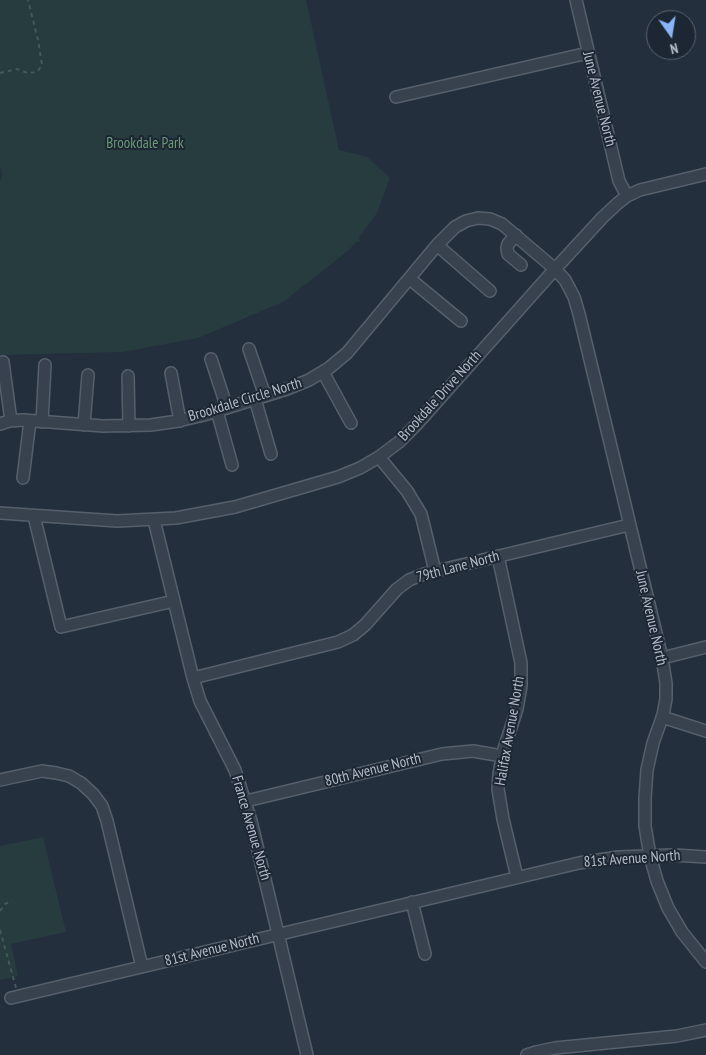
<!DOCTYPE html>
<style>
body{margin:0}
#map{position:relative;width:706px;height:1055px;overflow:hidden;background:#242f3e;font-family:"PT Sans Narrow",sans-serif}
canvas{display:block}
.north{position:absolute;left:646px;top:10px;width:50px;height:50px;box-sizing:border-box;background:#1d2633;border:1px solid #59626f;border-radius:50%;rotate:167deg;font-size:14px;font-weight:700;line-height:20px;text-align:center;color:#b4bcc9}
.north::after{content:'';display:block;margin:auto;width:18px;height:22px;background:#8ab4f8;clip-path:polygon(50% 0,100% 100%,50% 72%,0 100%)}
</style>
<div id="map">
<canvas width="706" height="1055"></canvas>
<div class="north">N</div>
</div>
<script>
const context = document.querySelector('canvas').getContext('2d');
context.lineJoin = 'round';
function fillPath(path, color) { context.fillStyle = color; context.fill(path, 'evenodd'); }
const toPath = rows => new Path2D(rows.map(r => 'M' + r).join(''));
function stroke(path, color, width, dash) { context.strokeStyle = color; context.lineWidth = width; context.lineCap = dash ? 'butt' : 'round'; context.setLineDash(dash || []); context.stroke(path); }
function drawText(font, color, halo, rows, align = 'center') {
  context.font = font + ' "PT Sans Narrow",sans-serif'; context.lineWidth = 4; context.setLineDash([]); context.textBaseline = 'middle'; context.strokeStyle = halo; context.fillStyle = color; for (const [text, x, y, turn = 0] of rows) {
    context.save(); context.translate(x, y); context.rotate((+turn || 0) * Math.PI / 180); context.textAlign = isNaN(turn) ? turn : align; if (halo) context.strokeText(text, 0, 0); context.fillText(text, 0, 0); context.restore();
  }
}
const green = toPath([
 [0,0,306,0,339,150,367,157,390,178,377,213,359,237,360,241,356,242,349,250,283,302,198,338,123,352,0,355,0,182,2,174,0,166],
 [43,837,66,932,11,944,18,976,0,980,0,846]
]);
const path = toPath([
 [0,73,17,69,27,73,37,72,42,65,38,40,28,0],
 [0,911,5,904,12,901],
 [0,930,16,988]
]);
const minor = toPath([
 [576,0,619,181,627,196],
 [396,97,588,53],
 [516,235,508,244,507,248,508,254,521,265],
 [437,245,490,291],
 [410,279,461,321],
 [249,349,265,396],
 [211,359,227,408],
 [3,362,11,421],
 [323,372,351,423],
 [171,373,180,421],
 [128,376,129,426],
 [255,399,271,454],
 [217,411,232,465],
 [42,422,45,365],
 [0,424,9,421,23,420,103,426,151,425,178,421,204,415,287,389,309,380,329,368,347,353,437,245,455,227,466,221,478,218,490,219,502,224,555,269,565,280,574,297,579,314,662,658,666,683,666,699,663,715,653,743,647,770,645,798,645,826,650,856,657,881,668,908,682,932,706,962],
 [84,425,88,375],
 [379,457,407,491,421,514,435,571],
 [23,478,30,421],
 [0,513,117,521,176,518,235,507,338,477,360,468,379,457,399,442,416,425,555,269,602,218,618,203,627,196,640,190,706,174],
 [34,516,61,627,174,601],
 [154,520,193,678,200,701,235,770,251,821,307,1055],
 [498,556,521,663,521,686,517,709,503,752,499,774,498,789,503,819,517,877],
 [662,658,706,647],
 [193,678,338,642,353,635,365,625,397,589,409,580,424,574,629,525],
 [662,717,706,731],
 [0,780,42,771,56,773,69,776,81,783,93,794,102,806,107,821,142,967],
 [246,801,442,754,473,751,502,756],
 [412,902,425,954],
 [11,998,579,863,619,857,674,855,706,857],
 [527,1055,536,1052,555,1048,677,1036,706,1030]
]);
const streetNames = [
 ["June Avenue North",599,99,76],
 ["Brookdale Drive North",440,396,-48],
 ["Brookdale Circle North",245,400,-17],
 ["79th Lane North",458,567,-15],
 ["June Avenue North",651,618,77],
 ["Halifax Avenue North",510,731,-80],
 ["80th Avenue North",373,770,-14],
 ["France Avenue North",251,828,74],
 ["81st Avenue North",632,859,-4],
 ["81st Avenue North",212,950,-14]
];
const parkNames = [
 ["Brookdale Park",145,144]
];
fillPath(green, '#263c3f');
stroke(minor, '#565f6c', 14);
stroke(path, '#44595c', 2, [4, 4]);
stroke(minor, '#38414e', 11);
drawText('15px', '#b4bcc9', '#1d2633', streetNames);
drawText('15px', '#6b9a76', '#1d2633', parkNames);
</script>
